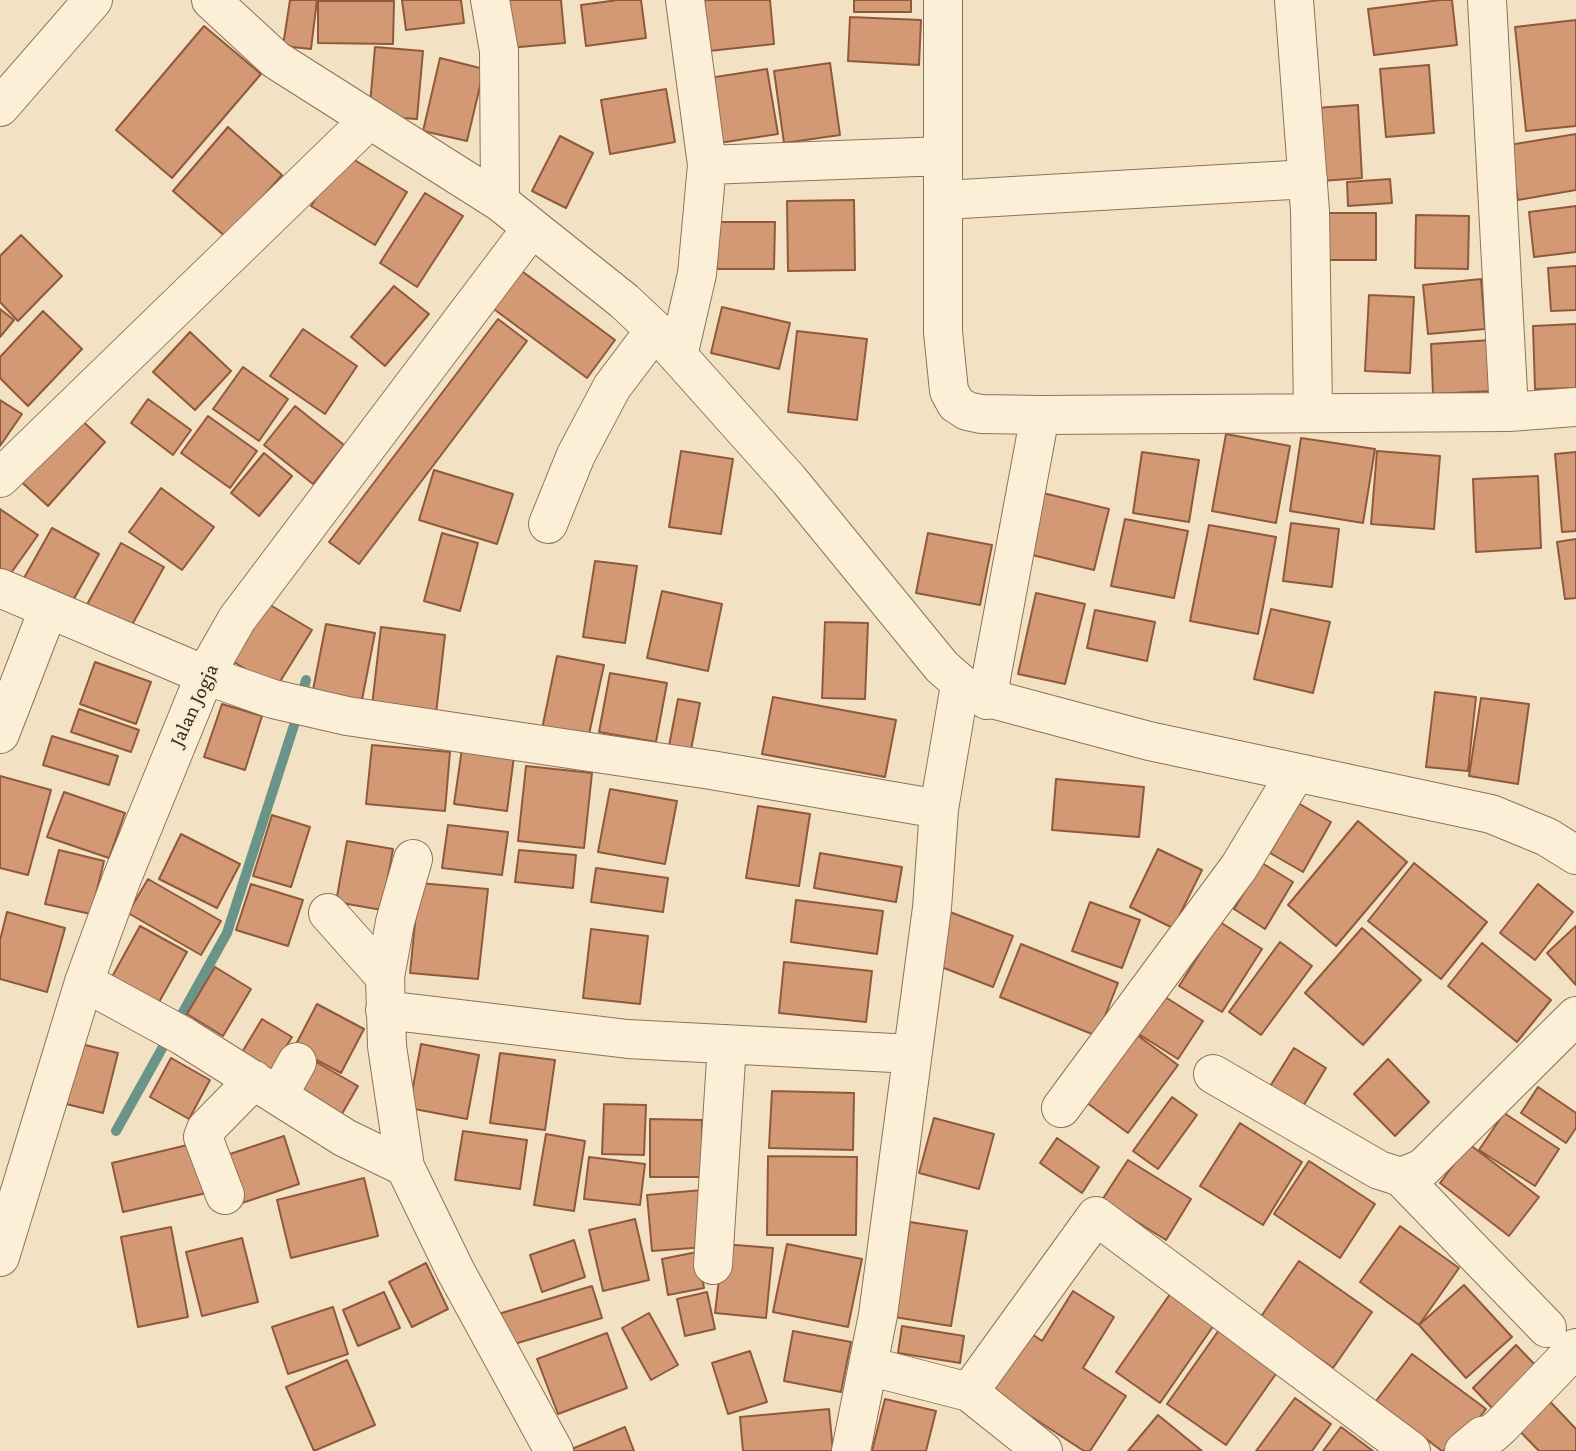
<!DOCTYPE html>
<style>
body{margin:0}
canvas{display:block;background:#f2e2c3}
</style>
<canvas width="1576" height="1451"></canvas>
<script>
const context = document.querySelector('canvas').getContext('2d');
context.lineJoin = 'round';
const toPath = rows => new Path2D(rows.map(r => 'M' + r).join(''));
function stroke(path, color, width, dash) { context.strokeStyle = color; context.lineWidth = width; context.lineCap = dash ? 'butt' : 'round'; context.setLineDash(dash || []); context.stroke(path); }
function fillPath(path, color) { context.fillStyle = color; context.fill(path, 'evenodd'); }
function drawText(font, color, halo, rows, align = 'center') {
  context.font = font + ' "Crimson Pro",serif'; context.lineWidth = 5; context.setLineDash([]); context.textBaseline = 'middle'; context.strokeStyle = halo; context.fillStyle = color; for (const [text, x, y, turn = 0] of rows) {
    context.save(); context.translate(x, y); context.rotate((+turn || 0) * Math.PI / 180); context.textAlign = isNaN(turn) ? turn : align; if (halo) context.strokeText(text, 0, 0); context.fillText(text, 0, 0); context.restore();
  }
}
const stream = toPath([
 [301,698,306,680],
 [177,1023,227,933,298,713],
 [116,1131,169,1036]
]);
const building = toPath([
 [290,0,317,0,311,49,283,46,290,0],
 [402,0,461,0,464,23,406,30,402,0],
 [504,0,561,0,565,43,508,48,504,0],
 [618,0,641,0,646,38,586,46,581,5,618,0],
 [704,0,770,0,774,44,709,51,704,0],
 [854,0,911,0,911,12,854,12,854,0],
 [1440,0,1452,0,1457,45,1374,55,1368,9,1440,0],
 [318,1,394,1,393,44,318,43,318,1],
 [850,17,921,20,919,65,848,61,850,17],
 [1576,20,1576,126,1526,131,1515,27,1576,20],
 [204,26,261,74,172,178,116,130,204,26],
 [375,47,423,51,417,119,369,116,375,47],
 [440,58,484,69,467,141,423,131,440,58],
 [830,63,840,135,784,143,774,71,830,63],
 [1429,65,1434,133,1386,137,1380,69,1429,65],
 [767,69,778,134,719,143,709,78,767,69],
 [666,89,675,142,610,154,601,100,666,89],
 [1358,105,1362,178,1321,181,1316,108,1358,105],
 [228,127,282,175,227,238,173,191,228,127],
 [1576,134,1576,190,1518,200,1509,145,1576,134],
 [560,136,593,153,566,208,532,191,560,136],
 [343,153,407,192,375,245,311,206,343,153],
 [1390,179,1392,203,1348,206,1347,182,1390,179],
 [425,193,463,216,417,287,380,263,425,193],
 [854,200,855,270,788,271,787,201,854,200],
 [1576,206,1576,252,1534,257,1529,212,1576,206],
 [1328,213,1376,213,1376,260,1328,260,1328,213],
 [1416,215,1469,216,1468,269,1415,268,1416,215],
 [717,222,775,222,774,269,717,269,717,222],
 [21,235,62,276,18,321,0,302,0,256,21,235],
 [1576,266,1576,310,1551,311,1548,268,1576,266],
 [519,269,615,340,587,378,491,307,519,269],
 [1481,279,1485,329,1428,334,1423,285,1481,279],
 [394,286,429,314,385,366,351,337,394,286],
 [1369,295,1414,297,1410,373,1365,371,1369,295],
 [722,307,790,323,779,369,711,353,722,307],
 [0,309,14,320,0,337,0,309],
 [43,311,82,349,28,406,0,378,0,357,43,311],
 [498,319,527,341,359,564,329,542,498,319],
 [1576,324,1576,388,1535,389,1533,326,1576,324],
 [303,329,357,366,325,414,270,376,303,329],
 [797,331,867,339,857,420,788,412,797,331],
 [190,332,231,371,195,410,153,372,190,332],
 [1491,340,1493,391,1433,394,1431,344,1491,340],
 [243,367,288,399,259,441,213,409,243,367],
 [148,399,191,430,173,455,131,423,148,399],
 [0,400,22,414,0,446,0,400],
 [295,406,344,445,313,484,264,445,295,406],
 [75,414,105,442,48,506,17,478,75,414],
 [208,416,257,451,230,488,181,453,208,416],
 [1226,434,1290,446,1276,523,1212,511,1226,434],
 [1301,438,1375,449,1363,523,1290,511,1301,438],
 [681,451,733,459,721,534,669,527,681,451],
 [1377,451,1440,456,1434,529,1371,524,1377,451],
 [1142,452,1199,460,1189,522,1133,513,1142,452],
 [1576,452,1576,531,1562,532,1555,454,1576,452],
 [264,453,292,476,259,516,231,493,264,453],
 [434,470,513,494,497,544,419,520,434,470],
 [1538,476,1541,548,1476,552,1473,479,1538,476],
 [161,488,214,527,182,570,129,532,161,488],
 [1043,493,1109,509,1094,570,1028,554,1043,493],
 [0,509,38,535,4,583,0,581,0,509],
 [1125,519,1188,531,1174,598,1111,586,1125,519],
 [1291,523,1339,529,1332,587,1283,581,1291,523],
 [1209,525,1276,537,1258,634,1190,621,1209,525],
 [52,528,99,554,71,604,24,578,52,528],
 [442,533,478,543,460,611,424,601,442,533],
 [928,533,992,545,980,605,916,593,928,533],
 [1576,539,1576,598,1565,599,1557,542,1576,539],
 [121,543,164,567,128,632,85,608,121,543],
 [595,561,637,566,625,643,583,637,595,561],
 [662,591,722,604,708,671,647,658,662,591],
 [1036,593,1085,604,1065,684,1018,674,1036,593],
 [260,599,312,630,276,688,226,657,260,599],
 [1271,609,1330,622,1313,693,1254,679,1271,609],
 [1095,610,1155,622,1147,661,1087,648,1095,610],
 [825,622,868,623,865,699,822,698,825,622],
 [326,624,375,633,362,700,313,690,326,624],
 [381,627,445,635,436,714,372,706,381,627],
 [557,656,604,665,588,739,542,729,557,656],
 [95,662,151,682,136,724,80,704,95,662],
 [610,673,667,683,656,742,599,732,610,673],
 [1435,692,1476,697,1468,771,1426,767,1435,692],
 [773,697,896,720,885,777,762,754,773,697],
 [1481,698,1529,704,1518,784,1469,776,1481,698],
 [678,699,700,703,690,755,668,751,678,699],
 [222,704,262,716,245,770,204,757,222,704],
 [79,709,139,730,131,752,71,732,79,709],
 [52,736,118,756,109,785,43,765,52,736],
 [372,745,450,752,445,811,366,804,372,745],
 [462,749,514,756,507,811,454,804,462,749],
 [526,766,592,773,584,848,518,841,526,766],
 [0,776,51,790,28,875,0,868,0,776],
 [1056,779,1144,787,1139,837,1052,830,1056,779],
 [610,789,677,801,665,864,598,852,610,789],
 [64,792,125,813,109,858,47,837,64,792],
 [1298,803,1331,822,1303,872,1270,853,1298,803],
 [758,806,810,814,799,886,746,878,758,806],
 [272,815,310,827,291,887,253,876,272,815],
 [1358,821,1407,862,1336,946,1288,905,1358,821],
 [448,825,508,832,502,875,442,868,448,825],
 [181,834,240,864,217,908,159,879,181,834],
 [347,841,393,849,382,910,336,902,347,841],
 [1158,849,1202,870,1173,928,1130,907,1158,849],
 [59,850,104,861,91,914,45,904,59,850],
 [519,850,576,855,573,888,515,882,519,850],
 [820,853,902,867,896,902,814,888,820,853],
 [1262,863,1293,882,1265,929,1234,909,1262,863],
 [1414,863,1487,922,1441,979,1368,921,1414,863],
 [596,868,668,878,663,912,591,902,596,868],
 [148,879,221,921,201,955,128,913,148,879],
 [419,883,488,889,478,979,410,973,419,883],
 [251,884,303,900,288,946,236,930,251,884],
 [1538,884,1573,912,1535,960,1500,933,1538,884],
 [796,900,883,911,877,954,791,942,796,900],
 [1090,902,1140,920,1122,968,1072,951,1090,902],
 [7,912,65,928,47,992,0,979,0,940,7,912],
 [950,912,1013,936,993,987,931,963,950,912],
 [1220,922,1262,949,1222,1012,1179,986,1220,922],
 [140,926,187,952,154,1011,107,986,140,926],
 [1576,926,1576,985,1547,953,1576,926],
 [1362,928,1421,980,1363,1045,1305,993,1362,928],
 [591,929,648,936,640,1004,583,998,591,929],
 [1280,942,1312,966,1261,1035,1229,1012,1280,942],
 [1482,943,1551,1000,1517,1042,1448,986,1482,943],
 [1021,944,1118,983,1097,1036,1000,997,1021,944],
 [784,962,872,971,866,1022,779,1013,784,962],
 [215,967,251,989,223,1036,187,1014,215,967],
 [1162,995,1203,1021,1178,1059,1137,1033,1162,995],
 [317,1004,364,1029,341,1073,294,1048,317,1004],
 [262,1019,292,1037,267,1077,238,1059,262,1019],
 [1133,1032,1178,1065,1128,1133,1083,1100,1133,1032],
 [81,1044,118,1053,103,1113,66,1104,81,1044],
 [421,1044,479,1055,467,1119,409,1108,421,1044],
 [1294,1048,1326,1068,1302,1108,1269,1088,1294,1048],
 [500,1053,555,1060,545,1130,490,1123,500,1053],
 [171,1058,210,1080,189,1119,150,1097,171,1058],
 [309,1058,358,1086,335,1126,286,1098,309,1058],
 [1388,1059,1429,1102,1395,1136,1354,1094,1388,1059],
 [1538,1087,1576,1113,1576,1128,1566,1143,1521,1113,1538,1087],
 [772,1091,854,1093,853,1150,769,1148,772,1091],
 [1172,1097,1197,1115,1158,1169,1133,1151,1172,1097],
 [604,1104,646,1105,644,1155,602,1154,604,1104],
 [1504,1113,1559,1149,1535,1186,1479,1150,1504,1113],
 [934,1118,994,1134,979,1189,919,1173,934,1118],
 [650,1119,702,1120,702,1177,650,1177,650,1119],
 [1240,1123,1302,1162,1263,1225,1200,1186,1240,1123],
 [463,1131,527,1140,520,1189,455,1180,463,1131],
 [546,1134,585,1141,574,1211,534,1205,546,1134],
 [284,1136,299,1184,233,1206,218,1158,284,1136],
 [1057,1138,1099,1167,1082,1193,1040,1163,1057,1138],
 [200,1142,211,1192,123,1212,112,1163,200,1142],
 [1469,1144,1539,1197,1509,1236,1440,1183,1469,1144],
 [768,1156,857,1157,856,1235,767,1235,768,1156],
 [589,1157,645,1164,640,1205,584,1199,589,1157],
 [1128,1160,1191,1199,1166,1240,1102,1200,1128,1160],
 [1309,1161,1375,1204,1340,1258,1274,1214,1309,1161],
 [364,1178,378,1236,291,1258,277,1200,364,1178],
 [702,1190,706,1247,652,1251,647,1195,702,1190],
 [635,1219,649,1280,603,1291,589,1230,635,1219],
 [910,1222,967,1231,951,1326,894,1317,910,1222],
 [1400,1226,1459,1268,1419,1325,1360,1282,1400,1226],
 [171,1227,188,1317,138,1327,121,1237,171,1227],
 [242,1238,258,1302,202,1316,186,1252,242,1238],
 [574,1240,585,1277,542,1292,530,1255,574,1240],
 [723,1244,773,1248,766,1318,715,1313,723,1244],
 [787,1244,862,1259,848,1327,773,1312,787,1244],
 [697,1252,704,1288,668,1295,662,1259,697,1252],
 [1299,1261,1372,1312,1333,1368,1260,1318,1299,1261],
 [426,1263,448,1309,412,1327,389,1282,426,1263],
 [1464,1285,1512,1337,1466,1378,1419,1325,1464,1285],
 [592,1286,602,1318,504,1347,495,1315,592,1286],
 [1073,1291,1114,1317,1083,1368,1126,1396,1090,1451,1084,1451,986,1387,1025,1329,1042,1341,1073,1291],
 [384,1292,400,1328,358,1346,343,1310,384,1292],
 [707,1292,715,1329,685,1336,677,1299,707,1292],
 [1170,1294,1214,1325,1160,1403,1116,1372,1170,1294],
 [333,1307,348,1354,288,1374,272,1327,333,1307],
 [649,1313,678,1365,651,1380,622,1328,649,1313],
 [902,1326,964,1336,960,1363,898,1353,902,1326],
 [1219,1330,1278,1371,1226,1445,1167,1404,1219,1330],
 [793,1331,851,1342,841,1392,784,1381,793,1331],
 [607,1333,627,1388,558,1414,537,1359,607,1333],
 [1516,1345,1538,1368,1494,1410,1473,1388,1516,1345],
 [750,1351,767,1402,728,1414,712,1363,750,1351],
 [1412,1354,1486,1409,1454,1451,1442,1451,1376,1401,1412,1354],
 [347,1360,375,1425,314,1451,286,1387,347,1360],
 [1540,1391,1576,1429,1576,1451,1539,1451,1509,1420,1540,1391],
 [1295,1398,1331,1424,1312,1451,1256,1451,1295,1398],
 [885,1399,936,1411,926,1451,872,1451,885,1399],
 [829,1409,833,1451,743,1451,740,1417,829,1409],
 [1158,1415,1202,1451,1128,1451,1158,1415],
 [625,1427,634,1451,567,1451,625,1427],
 [1341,1427,1373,1451,1323,1451,1341,1427]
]);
const street = toPath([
 [211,0,276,60,500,202,624,301,655,330,789,480,942,667,973,694,1149,741,1491,814,1547,837,1576,855],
 [490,0,499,51,500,202],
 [943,0,943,332,949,391,956,404,967,411,981,414,1040,415,1509,412,1576,407],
 [1294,0,1310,211,1313,412],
 [1487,0,1509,412],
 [0,107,93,0],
 [707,165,943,156],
 [944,200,1308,179],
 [678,356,697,274,707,165,685,0],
 [0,478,369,120],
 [548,524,576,455,612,387,655,330],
 [0,588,205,675,273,699,347,716,711,770,939,809],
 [987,700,1040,415],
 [0,734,48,610],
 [413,859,395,922,385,977,387,1046,405,1167,455,1270,554,1451],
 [328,913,385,977],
 [84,982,183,1036,345,1138,405,1167],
 [385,1010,628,1039,912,1054],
 [1213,1074,1379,1170,1401,1177,1423,1168,1576,1016],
 [278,1096,297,1062],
 [1061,1108,1239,867,1295,774],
 [1401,1177,1547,1328],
 [225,1195,203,1137,206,1129,254,1080],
 [0,1257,84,982,122,878,205,675,237,619,531,229],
 [713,1265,727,1044],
 [868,1366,969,1392,1043,1451],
 [969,1392,1096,1216,1411,1451],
 [851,1451,878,1315,932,908,939,809,960,685],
 [1464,1451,1482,1436,1492,1434,1501,1426,1576,1348]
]);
const streetNames = [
 ["Jalan Jogja",194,705,-65]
];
stroke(stream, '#6b9488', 10);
fillPath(building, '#d39975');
stroke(building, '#90593b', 2);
stroke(street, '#8e7258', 40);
stroke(street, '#fcefd7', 38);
drawText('21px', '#3d2b1d', '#f9ecd3', streetNames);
</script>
